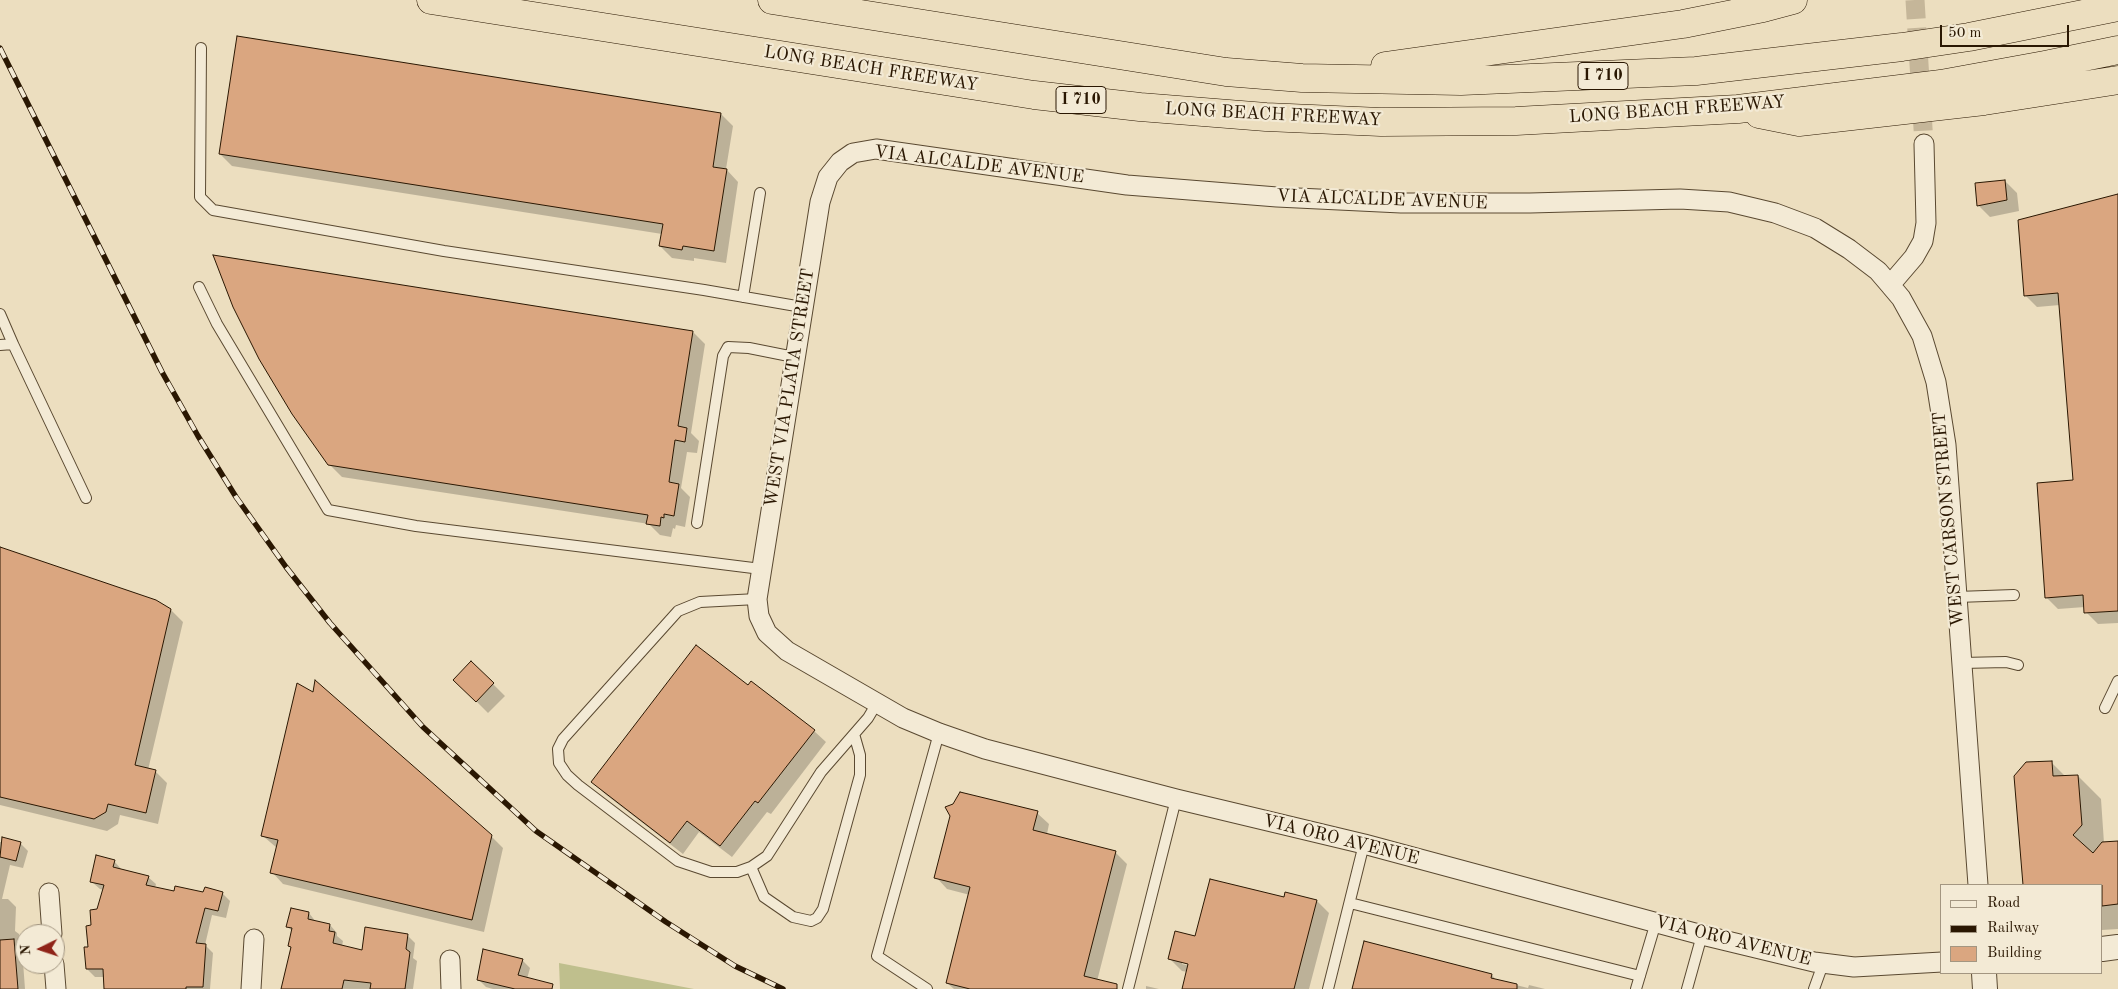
<!DOCTYPE html>
<style>
body{margin:0}
#map{position:relative;width:2118px;height:989px;overflow:hidden;background:#ecdebf;font-family:"Old Standard TT",serif}
canvas{display:block}
.legend{position:absolute;left:1940px;top:884px;width:162px;height:90px;box-sizing:border-box;background:#f3ead5;border:1px solid #a39681;margin:0;padding:6px 9px;list-style:none;font-size:15px;color:#2a1702}
.legend li{display:flex;align-items:center;gap:10px;height:25px}
.legend b{width:25px;border:1px solid #a39681}
.north{position:absolute;left:15px;top:924px;width:50px;height:50px;box-sizing:border-box;background:#f3ead5;border:1px solid #a39681;border-radius:50%;rotate:266deg;font-size:14px;font-weight:700;line-height:20px;text-align:center;color:#2a1702}
.north::after{content:'';display:block;margin:auto;width:18px;height:22px;background:#8f2418;clip-path:polygon(50% 0,100% 100%,50% 72%,0 100%)}
.scale{position:absolute;left:1940px;top:25px;width:129px;height:22px;box-sizing:border-box;border:2px solid #2a1702;border-top:0;padding-left:6px;font-size:15px;line-height:18px;white-space:nowrap;color:#2a1702;-webkit-text-stroke:4px #f3ead5;paint-order:stroke}
</style>
<div id="map">
<canvas width="2118" height="989"></canvas>
<ul class="legend">
<li><b style="height:6px;background:#f3ead5"></b>Road</li>
<li><b style="height:6px;background:#2a1702"></b>Railway</li>
<li><b style="height:14px;background:#daa680"></b>Building</li>
</ul>
<div class="north">N</div>
<div class="scale">50 m</div>
</div>
<script>
const context = document.querySelector('canvas').getContext('2d');
context.lineJoin = 'round';
function fillPath(path, color) { context.fillStyle = color; context.fill(path, 'evenodd'); }
const toPath = rows => new Path2D(rows.map(r => 'M' + r).join(''));
function stroke(path, color, width, dash) { context.strokeStyle = color; context.lineWidth = width; context.lineCap = dash ? 'butt' : 'round'; context.setLineDash(dash || []); context.stroke(path); }
function drawText(font, color, halo, rows, align = 'center') {
  context.font = font + ' "Old Standard TT",serif'; context.lineWidth = 4.5; context.setLineDash([]); context.textBaseline = 'middle'; context.strokeStyle = halo; context.fillStyle = color; for (const [text, x, y, turn = 0] of rows) {
    context.save(); context.translate(x, y); context.rotate((+turn || 0) * Math.PI / 180); context.textAlign = isNaN(turn) ? turn : align; if (halo) context.strokeText(text, 0, 0); context.fillText(text, 0, 0); context.restore();
  }
}
const green = toPath([
 [559,963,694,989,560,989]
]);
const shadow = toPath([
 [721,114,733,126,726,169,738,182,726,263,694,258,694,261,672,258,660,246,662,234,232,166,220,154],
 [2005,181,2017,193,2019,211,1990,217,1979,206],
 [2118,195,2118,623,2098,624,2086,612,2085,607,2058,609,2046,597,2075,482,2060,305,2037,307,2025,295],
 [693,332,705,344,691,433,699,441,697,453,687,452,681,488,690,497,685,527,676,525,675,529,673,528,671,537,660,535,649,524,342,477,329,464],
 [0,549,171,610,183,622,148,770,155,771,167,783,158,824,120,815,118,824,107,831,0,805],
 [455,680,493,684,505,696,488,713],
 [748,686,814,731,826,742,771,814,767,812,732,857,699,832,683,854,605,794,593,782],
 [2051,762,2066,777,2078,776,2101,799,2104,843,2118,842,2118,929,2102,930,2102,885,2024,885,2015,777],
 [1037,813,1049,824,1047,834,1115,852,1127,864,1095,989,954,989,947,983,970,895,947,889,936,877],
 [263,836,491,836,503,848,484,932,283,884,272,872,277,848],
 [0,842,20,843,28,851,23,868,10,865,2,899,8,899,16,907,15,931,19,934,19,945,22,948,25,989,0,989],
 [114,861,122,870,148,877,156,884,155,888,175,892,222,893,230,901,226,918,212,915,205,945,213,953,210,989,106,989,105,977,95,977,87,969,92,926,104,890,100,889,92,882],
 [1284,899,1317,901,1329,913,1309,989,1183,989,1188,972,1182,971,1170,959,1196,938],
 [1182,962,1195,965,1194,967,1182,964],
 [309,913,316,922,330,925,337,933,337,936,343,941,342,946,363,952,407,935,415,943,413,958,417,961,413,989,285,989,293,932,288,927],
 [522,960,530,968,527,979,551,989,493,989,486,987,479,980],
 [1492,975,1496,980,1528,988,1529,985,1545,989,1353,989],
 [1146,986,1159,989,1146,989]
]);
const building = toPath([
 [237,36,721,113,713,167,727,169,714,251,683,246,682,250,659,246,663,224,219,154,237,36],
 [2005,180,2007,200,1977,206,1975,183,2005,180],
 [2118,194,2118,611,2084,613,2083,595,2045,598,2037,483,2073,480,2058,293,2024,296,2018,220,2118,194],
 [213,255,693,331,678,426,687,428,685,442,675,440,669,482,679,484,674,516,664,514,664,518,661,517,660,526,646,524,648,515,328,465,292,414,259,359,233,307,213,255],
 [0,547,156,600,171,609,135,765,156,770,146,813,108,804,106,812,94,819,0,797,0,547],
 [696,645,748,685,751,681,815,730,758,803,755,801,720,846,687,821,670,843,591,782,696,645],
 [471,661,494,683,476,702,453,680,471,661],
 [315,680,492,835,472,920,270,873,278,840,261,836,297,683,313,692,315,680],
 [2052,761,2053,776,2078,775,2082,825,2073,835,2093,853,2102,842,2118,841,2118,904,2102,906,2102,885,2023,885,2014,776,2026,762,2052,761],
 [960,792,1038,811,1033,830,1116,851,1084,976,1117,984,1117,989,970,989,946,983,970,887,934,878,950,816,945,807,953,804,960,792],
 [2,837,21,842,16,861,0,857,2,837],
 [96,855,115,860,113,867,149,876,146,885,174,891,175,886,203,892,205,887,223,892,218,911,205,908,196,943,206,944,203,987,186,987,186,989,104,989,103,969,86,969,84,947,88,947,86,926,91,925,90,910,97,909,104,885,90,882,96,855],
 [1210,879,1284,897,1285,892,1317,900,1294,989,1182,989,1188,964,1168,959,1175,931,1195,936,1210,879],
 [291,908,309,912,308,919,330,924,329,931,335,932,333,943,362,950,365,927,408,934,406,949,410,952,405,989,370,989,371,983,344,980,342,989,281,989,291,947,288,946,292,928,286,927,291,908],
 [14,939,18,989,0,989,0,940,14,939],
 [1364,941,1492,974,1491,978,1517,984,1517,989,1352,989,1364,941],
 [483,949,523,959,518,975,553,984,552,989,515,989,477,980,483,949]
]);
const minorTunnel = toPath([
 [1915,0,1924,144]
]);
const service = toPath([
 [201,48,200,197,213,210,444,251,704,290,802,307],
 [199,287,217,324,328,510,416,526,761,569],
 [743,297,760,193],
 [0,314,13,344],
 [0,345,13,344,86,498],
 [697,523,723,356,728,347,749,348,794,357],
 [1957,597,2014,595],
 [757,599,700,602,678,611,563,739,558,749,559,763,567,775,578,785,678,861,711,872,737,872,751,867,767,856,821,772,868,718,877,703],
 [1962,663,2006,662,2018,665],
 [2105,708,2118,681],
 [751,867,764,897,793,917,811,921,817,918,823,909,860,775,860,755,854,734],
 [1350,903,1640,976],
 [927,989,877,956,939,733],
 [1128,989,1176,799],
 [1328,989,1364,844],
 [1636,989,1656,922],
 [1687,989,1702,935],
 [1814,989,1823,964]
]);
const minor = toPath([
 [1924,144,1926,223,1923,241,1914,257,1890,285,1901,298,1922,336,1936,382,1946,445,1978,885],
 [1890,285,1878,271,1849,249,1815,228,1775,213,1729,202,1680,199,1530,203,1401,203,1277,197,1127,185,876,149,853,153,840,162,828,177,820,202,757,599,759,616,767,633,787,651,903,718,939,733,985,749,1176,799,1364,844,1702,935,1814,962,1854,967,1942,962],
 [49,893,52,934],
 [450,960,451,989],
 [54,964,56,989],
 [251,989,254,939]
]);
const tertiary = toPath([
 [2102,949,2118,947],
 [1984,973,1985,989]
]);
const motorway = toPath([
 [431,0,1034,95,1140,107,1266,117,1381,122,1516,121,1738,109,1941,84,2045,65,2118,50],
 [772,0,1226,72,1302,78,1461,81,1696,71,1790,60,1902,47,1969,37,2118,7],
 [1385,66,1683,24,1763,8,1793,0],
 [1759,114,1799,122,1984,101,2118,80]
]);
const rail = toPath([
 [0,48,162,372,198,436,236,497,286,567,330,623,423,727,536,831,666,922,735,966,783,989]
]);
const shields = [
 [1603,76,50],
 [1081,100,50]
];
const shieldNames = [
 ["I 710",1603,76],
 ["I 710",1081,100]
];
const streetNames = [
 ["LONG BEACH FREEWAY",871,69,9],
 ["LONG BEACH FREEWAY",1677,110,-4],
 ["LONG BEACH FREEWAY",1273,115,3],
 ["VIA ALCALDE AVENUE",979,165,7],
 ["VIA ALCALDE AVENUE",1382,200,2],
 ["WEST VIA PLATA STREET",790,388,-81],
 ["WEST CARSON STREET",1949,519,-95],
 ["VIA ORO AVENUE",1341,840,14],
 ["VIA ORO AVENUE",1733,941,14]
];
fillPath(green, '#bfbf8d');
fillPath(shadow, '#0003');
fillPath(building, '#daa680');
stroke(building, '#2a1702', 1);
stroke(minorTunnel, '#c5b699', 19, [19, 9]);
stroke(service, '#5a4931', 12);
stroke(minor, '#5a4931', 21);
stroke(tertiary, '#5a4931', 26);
stroke(motorway, '#2a1702', 29);
stroke(service, '#f3ead5', 10);
stroke(minor, '#f3ead5', 19);
stroke(tertiary, '#f3ead5', 24);
stroke(motorway, '#ecdebf', 28);
stroke(rail, '#2a1702', 5.5);
stroke(rail, '#f3ead5', 4, [11]);
for (const [x, y, w] of shields) { const box = new Path2D(); box.roundRect(x - w / 2, y - 13.5, w, 27, 4); context.fillStyle = '#f3ead5'; context.fill(box); stroke(box, '#2a1702', 1); }
drawText('bold 16px', '#2a1702', null, shieldNames);
drawText('18px', '#2a1702', '#f3ead5', streetNames);
</script>
